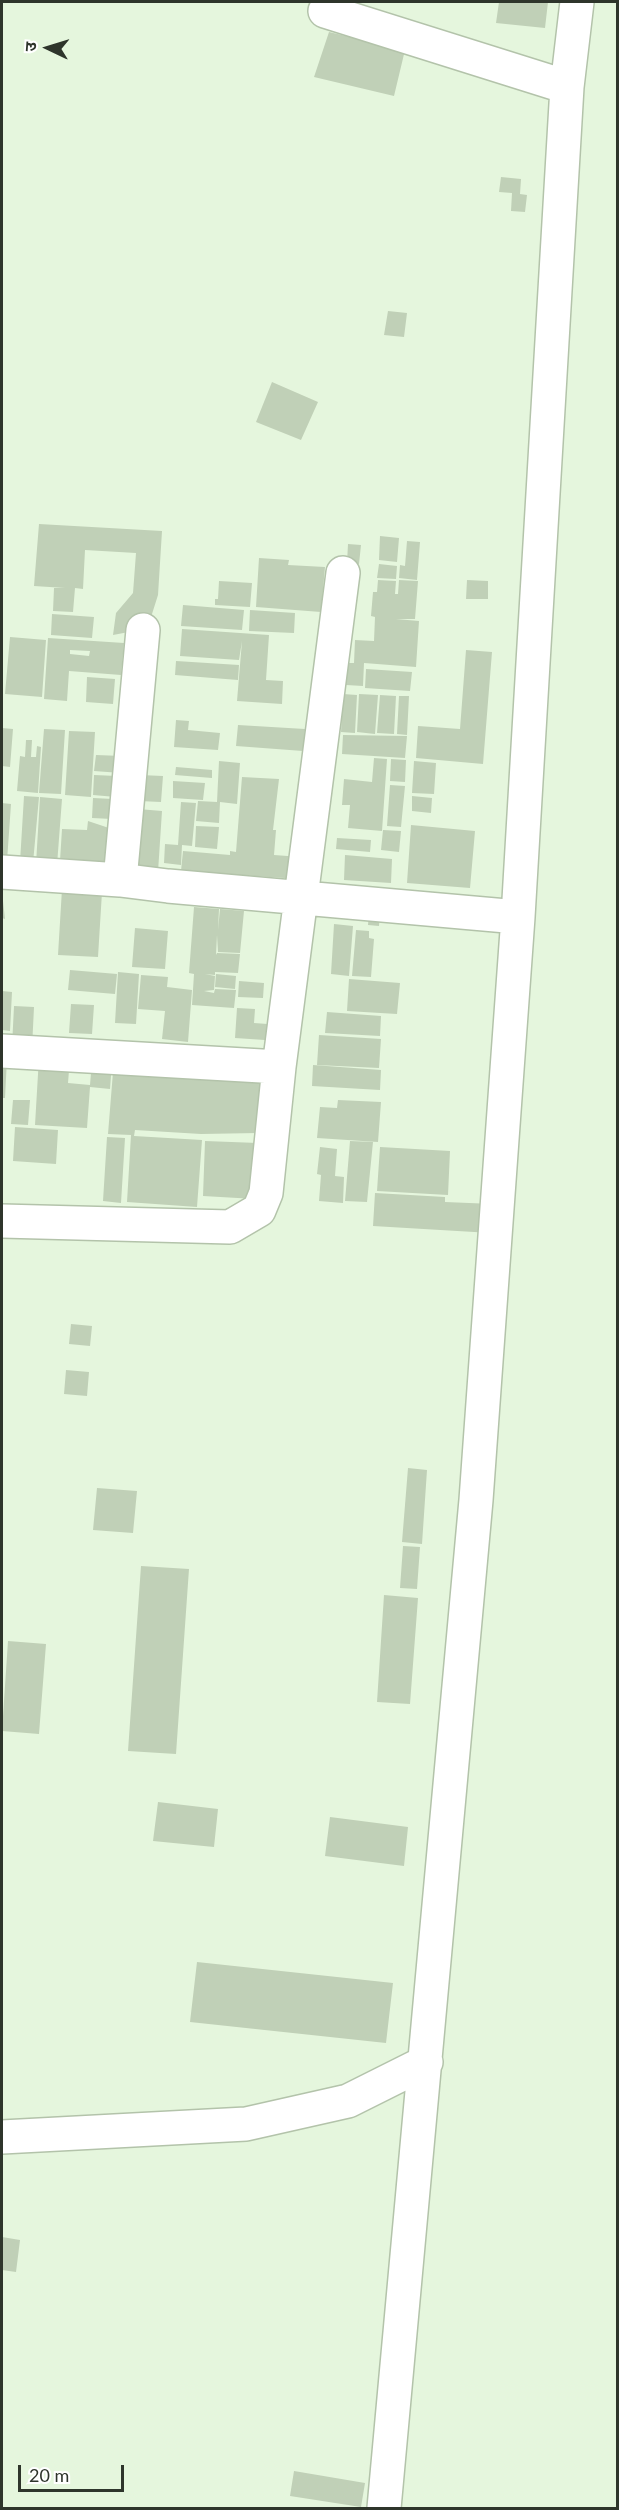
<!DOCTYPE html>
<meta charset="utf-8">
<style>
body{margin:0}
#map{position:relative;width:619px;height:2510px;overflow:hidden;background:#e5f6dd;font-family:Lato,"Noto Sans Devanagari",sans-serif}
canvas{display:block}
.frame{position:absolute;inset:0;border:3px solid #2e352b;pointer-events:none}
.north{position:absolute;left:18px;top:18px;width:60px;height:60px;-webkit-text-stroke:4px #fff;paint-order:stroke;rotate:274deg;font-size:16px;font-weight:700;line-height:24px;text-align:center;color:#2e352b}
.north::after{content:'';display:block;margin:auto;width:21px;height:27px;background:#2e352b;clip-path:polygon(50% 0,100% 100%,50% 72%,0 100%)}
.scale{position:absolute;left:18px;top:2465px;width:106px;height:27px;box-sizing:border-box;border:3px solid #2e352b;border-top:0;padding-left:8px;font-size:18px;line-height:21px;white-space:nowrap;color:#2e352b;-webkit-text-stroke:4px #fff;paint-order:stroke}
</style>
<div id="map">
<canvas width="619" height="2510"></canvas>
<div class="frame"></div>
<div class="north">उ</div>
<div class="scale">20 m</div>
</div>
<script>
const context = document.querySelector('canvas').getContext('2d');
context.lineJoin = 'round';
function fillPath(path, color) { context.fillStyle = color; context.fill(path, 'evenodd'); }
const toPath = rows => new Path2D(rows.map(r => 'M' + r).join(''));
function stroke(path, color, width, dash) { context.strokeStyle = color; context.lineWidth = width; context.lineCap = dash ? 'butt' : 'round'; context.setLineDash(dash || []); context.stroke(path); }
const building = toPath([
 [499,2,548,2,545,28,496,23],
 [329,32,405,50,394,96,314,77],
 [501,177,521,179,520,194,527,195,525,212,511,211,512,193,499,192],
 [388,311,407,313,404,337,384,335],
 [272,382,318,402,301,440,256,422],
 [39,524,162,531,158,595,152,614,134,631,113,635,116,613,133,593,136,553,85,550,83,589,75,588,73,612,53,611,54,588,65,588,34,586],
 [380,536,399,538,397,562,379,560],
 [407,541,420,542,417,580,399,578,400,565,405,566],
 [348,544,361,545,359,564,347,563],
 [259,558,289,560,288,565,325,567,321,612,256,607],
 [379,564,397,566,396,579,377,578],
 [378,580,396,581,395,594,398,594,399,580,418,581,415,619,396,619,419,621,416,667,364,663,363,686,346,685,347,663,354,663,355,640,374,641,375,617,371,616,373,592,377,592],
 [467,580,488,581,488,599,466,599],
 [219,581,252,583,250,607,215,605,215,599,218,599],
 [183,605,244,610,242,630,181,626],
 [250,610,295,613,294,633,249,631],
 [52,614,94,617,92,638,51,635],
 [182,629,269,635,266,680,283,681,282,704,237,701,242,641,239,660,180,656],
 [10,637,46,640,42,697,5,694],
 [48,638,124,643,121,675,69,671,67,701,44,699],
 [70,650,90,651,89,656,70,654],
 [466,650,492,652,483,764,416,758,418,726,460,729],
 [176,661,239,665,238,680,175,675],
 [366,669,412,672,410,691,365,688],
 [87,677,115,679,113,704,86,702],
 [343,694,357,695,355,733,341,732],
 [359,694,378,695,375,734,357,732],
 [380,695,396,696,394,734,377,733],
 [399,696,409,696,407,735,397,734],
 [176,720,189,721,188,730,220,733,218,750,174,747],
 [238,725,305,729,303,751,236,746],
 [2,728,13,729,10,767,2,766],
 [44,729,65,730,61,794,39,793],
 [69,731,95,732,91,797,65,795],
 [343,735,407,736,405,758,342,754],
 [26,740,32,740,31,757,36,757,37,746,41,747,38,793,17,791,20,756,25,757],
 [96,755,122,756,121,773,94,771],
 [374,758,387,759,382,831,348,828,350,805,342,805,344,779,372,782],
 [391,759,406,760,405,782,390,781],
 [219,761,240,763,237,804,220,802,219,823,196,821,198,801,217,802],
 [414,761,436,763,434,794,412,793],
 [176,767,212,770,212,778,175,775],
 [94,775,117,776,116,797,93,795],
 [140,775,163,776,161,802,139,801],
 [242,777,279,779,273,830,276,830,274,855,301,857,299,879,181,871,183,851,230,855,230,851,236,852],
 [173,781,205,783,203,800,173,798],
 [390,785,405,786,401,827,387,826],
 [24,796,39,797,33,863,20,862],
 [412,796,432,798,431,813,412,811],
 [40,797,62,799,57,865,36,864],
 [93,798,113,799,112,819,92,818],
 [181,802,196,803,192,846,182,845,181,865,164,863,165,844,178,845],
 [2,803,11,804,7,861,2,860],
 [138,809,162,811,158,872,133,871],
 [88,821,115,830,111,870,60,861,62,829,87,830],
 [411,825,475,831,470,888,407,883],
 [196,826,219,827,217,849,195,847],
 [383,830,401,831,399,852,381,850],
 [337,838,371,840,370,852,336,849],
 [345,855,392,859,391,883,344,880],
 [62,889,102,892,98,957,58,955],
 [3,901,5,919,2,918],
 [194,907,219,909,218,930,220,909,244,911,240,953,218,952,217,935,216,955,217,953,240,954,238,973,215,972,215,975,205,974,215,976,214,990,204,991,214,993,215,989,236,990,234,1008,192,1005,194,974,189,973],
 [369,912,380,913,379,926,368,925],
 [334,924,353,926,349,976,331,974],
 [135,928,168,931,165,969,132,967],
 [356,930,369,931,369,938,374,939,371,977,352,976],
 [70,970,117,974,115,994,68,990],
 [118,972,139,974,136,1024,115,1023],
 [216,974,236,976,235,989,215,987],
 [141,975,168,977,167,987,192,990,188,1042,162,1039,165,1011,138,1009],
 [349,979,400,983,397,1014,347,1011],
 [239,981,264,983,263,998,238,997],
 [2,991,12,992,10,1031,2,1030],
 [71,1004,94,1005,92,1034,69,1033],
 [14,1006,34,1007,32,1048,12,1046],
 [237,1008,255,1009,254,1023,281,1025,280,1041,235,1038],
 [327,1012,381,1016,380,1036,325,1033],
 [319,1035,381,1039,379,1068,317,1065],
 [39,1057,70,1058,68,1083,90,1085,92,1061,112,1062,110,1089,90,1087,87,1128,35,1125],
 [2,1059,7,1059,5,1098,2,1098],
 [313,1065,381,1070,380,1090,312,1086],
 [113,1072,265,1076,258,1133,201,1134,135,1130,134,1136,202,1140,197,1207,127,1202,131,1135,108,1134],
 [13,1100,30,1100,28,1125,11,1124],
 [338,1100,381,1102,378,1142,317,1138,320,1107,337,1108],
 [15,1127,58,1130,56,1164,13,1161],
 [107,1137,125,1138,121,1203,103,1201],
 [205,1141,258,1143,255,1199,203,1196],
 [350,1141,373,1142,367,1202,345,1201],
 [320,1147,337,1149,335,1176,344,1177,343,1203,319,1201,321,1175,317,1174],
 [380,1147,450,1151,448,1195,377,1191],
 [375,1193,445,1197,445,1202,493,1204,491,1233,373,1226],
 [71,1324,92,1326,90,1346,69,1344],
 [66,1370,89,1372,87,1396,64,1394],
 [408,1468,427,1470,422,1544,402,1542],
 [97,1488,137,1491,133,1533,93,1530],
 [403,1546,420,1547,417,1589,400,1588],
 [141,1566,189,1569,176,1754,128,1751],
 [384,1595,418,1598,410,1704,377,1702],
 [8,1641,46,1644,39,1734,2,1731],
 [158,1802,218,1809,214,1847,153,1841],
 [330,1817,408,1827,404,1866,325,1856],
 [197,1962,393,1983,386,2043,190,2022],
 [2,2237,20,2240,16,2272,2,2270],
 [294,2471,365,2483,361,2507,290,2496]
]);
const minor = toPath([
 [325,11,567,87],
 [2,872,120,880,168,886,518,917],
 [120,880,143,630],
 [2,1051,279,1067],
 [2,1221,230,1227,259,1210,266,1193,279,1067,343,573],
 [2,2137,246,2124,348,2101,426,2062],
 [384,2508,476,1500,518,917,567,87,577,2]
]);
fillPath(building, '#c0d0b7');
stroke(minor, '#b3c3aa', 36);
stroke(minor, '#fff', 33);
</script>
